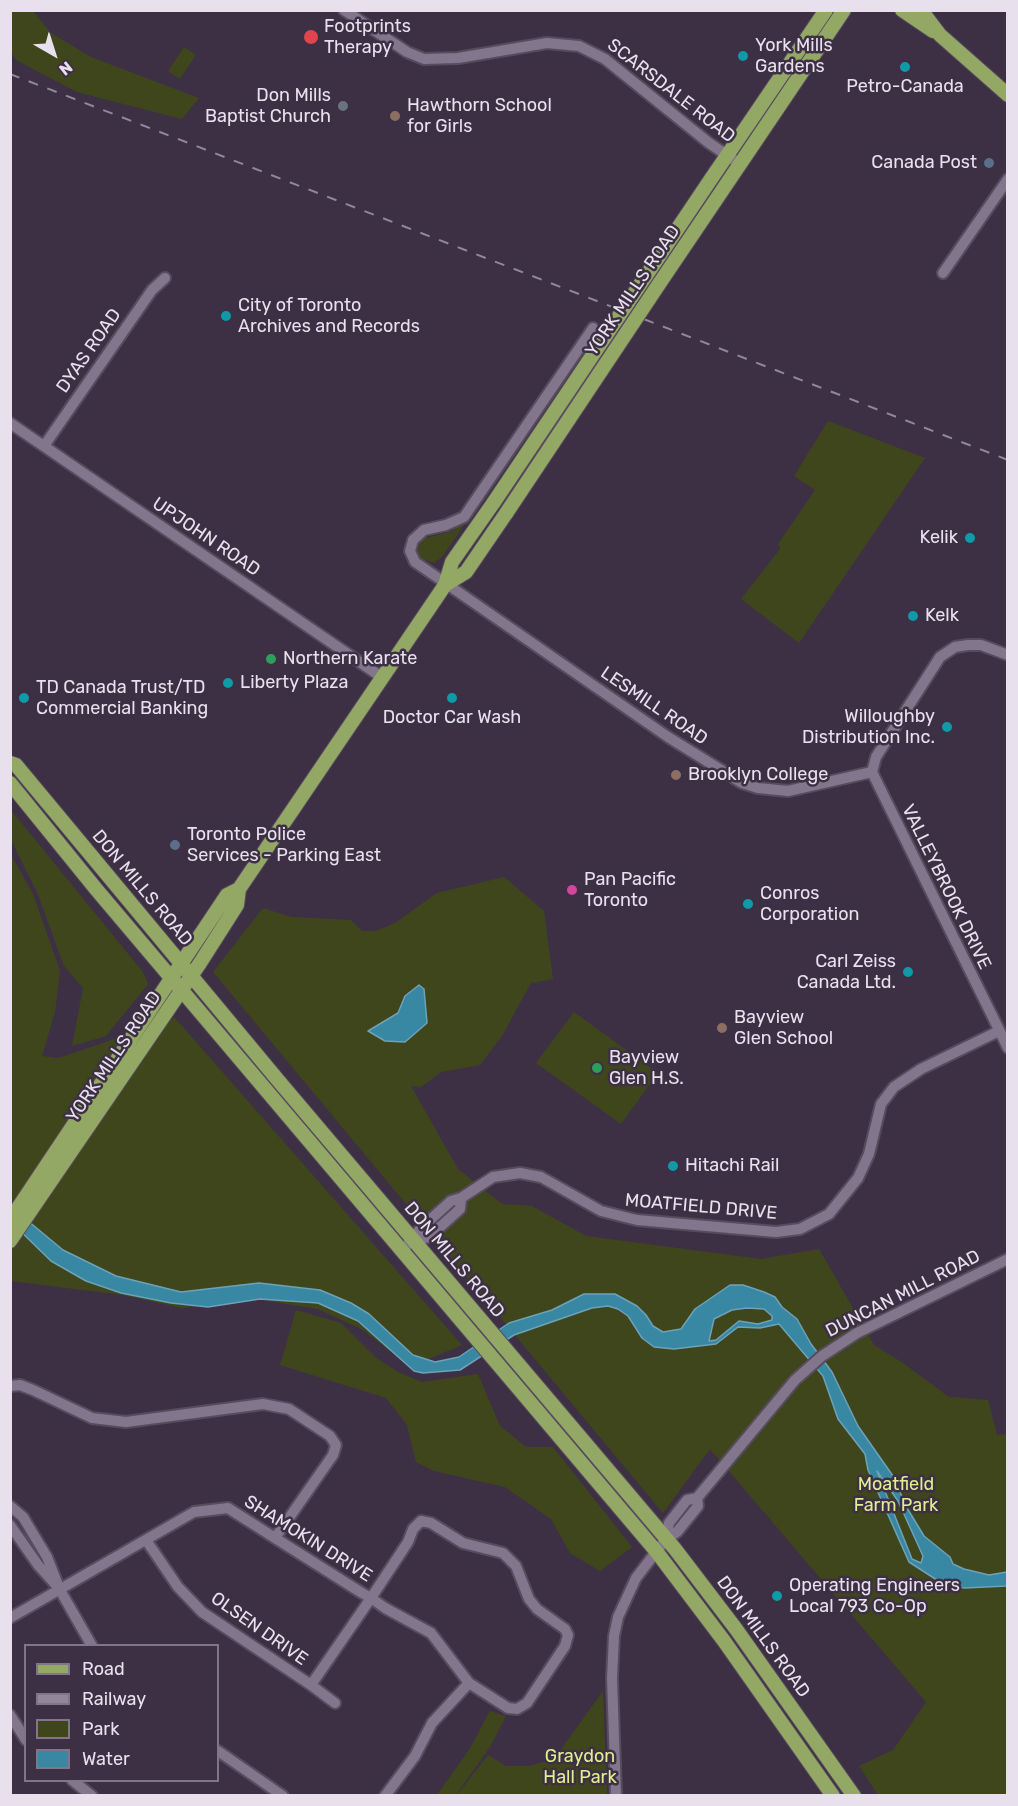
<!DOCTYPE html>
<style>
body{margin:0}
#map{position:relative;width:1018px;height:1806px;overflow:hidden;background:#3d3044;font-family:Rubik,sans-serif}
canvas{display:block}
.frame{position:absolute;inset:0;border:12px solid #e8e0ed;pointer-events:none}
.legend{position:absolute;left:24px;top:1644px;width:195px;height:138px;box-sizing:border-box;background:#3d3044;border:2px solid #817688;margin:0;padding:8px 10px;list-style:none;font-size:18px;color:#e8e0ed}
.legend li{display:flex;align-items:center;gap:12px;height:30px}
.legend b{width:30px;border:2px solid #817688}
.north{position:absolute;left:24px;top:24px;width:60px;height:60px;-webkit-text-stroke:4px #3d3044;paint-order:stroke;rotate:141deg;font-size:16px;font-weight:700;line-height:24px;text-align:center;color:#e8e0ed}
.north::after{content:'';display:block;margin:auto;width:21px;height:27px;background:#e8e0ed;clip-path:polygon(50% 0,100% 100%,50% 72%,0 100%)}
</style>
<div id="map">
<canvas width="1018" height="1806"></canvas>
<div class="frame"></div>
<ul class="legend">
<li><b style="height:8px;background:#94a866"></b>Road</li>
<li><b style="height:8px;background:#928798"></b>Railway</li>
<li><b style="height:16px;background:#40461c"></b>Park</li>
<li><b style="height:16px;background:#3887a3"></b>Water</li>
</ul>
<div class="north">N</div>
</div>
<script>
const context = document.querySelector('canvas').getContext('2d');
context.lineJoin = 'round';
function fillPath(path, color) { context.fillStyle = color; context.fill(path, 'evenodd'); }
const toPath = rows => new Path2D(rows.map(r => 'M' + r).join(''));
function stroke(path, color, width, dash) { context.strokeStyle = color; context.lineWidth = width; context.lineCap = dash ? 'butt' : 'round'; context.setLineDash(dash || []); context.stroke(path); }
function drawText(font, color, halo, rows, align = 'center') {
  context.font = font + ' Rubik,sans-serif'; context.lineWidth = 5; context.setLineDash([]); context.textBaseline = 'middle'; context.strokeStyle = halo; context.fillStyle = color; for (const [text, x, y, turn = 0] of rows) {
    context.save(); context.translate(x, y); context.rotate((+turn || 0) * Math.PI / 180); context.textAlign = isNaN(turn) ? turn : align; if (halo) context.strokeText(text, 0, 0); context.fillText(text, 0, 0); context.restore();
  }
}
const green = toPath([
 [10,11,33,11,51,33,91,57,199,98,182,119,77,92,16,60,11,52],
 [184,47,196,55,180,79,168,71],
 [828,421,925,458,799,643,741,599,780,549,778,544,815,490,794,476],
 [484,496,442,557,434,563,419,558,417,548,422,539,453,531,465,521],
 [10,809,143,972,148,984,106,1036,72,1046,83,988,64,966,37,892,11,840],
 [10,853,33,894,60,971,55,1012,42,1056,59,1058,175,1018,462,1345,410,1367,363,1330,318,1309,256,1299,182,1308,122,1295,11,1281],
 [504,877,544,911,553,979,533,983,532,981,502,1036,480,1065,441,1072,421,1087,411,1086,458,1169,502,1204,532,1206,586,1236,761,1259,819,1249,874,1345,903,1363,949,1397,988,1400,997,1435,1008,1434,1007,1795,878,1795,859,1766,893,1750,926,1702,710,1449,663,1513,213,972,263,908,291,917,351,920,362,931,376,931,395,923,437,893],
 [574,1012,658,1073,621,1124,536,1063],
 [296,1310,341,1323,375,1357,398,1372,422,1382,478,1374,500,1426,526,1447,553,1447,632,1547,600,1571,570,1553,551,1519,505,1487,434,1471,416,1462,407,1425,386,1398,280,1365],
 [603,1691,607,1795,457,1795,488,1755,506,1766,529,1766,554,1759],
 [490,1711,506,1716,490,1747,456,1795,437,1795,469,1750]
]);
const water = toPath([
 [419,985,424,989,427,1023,405,1042,385,1041,368,1031,398,1013,405,996,419,985],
 [10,1206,63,1250,116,1276,181,1292,259,1283,320,1290,351,1303,369,1314,413,1355,435,1362,459,1357,509,1323,552,1310,584,1294,615,1294,637,1306,646,1315,653,1326,663,1332,681,1329,695,1309,730,1285,743,1285,764,1292,775,1297,782,1307,797,1319,811,1344,832,1372,858,1426,893,1476,907,1508,924,1536,950,1557,953,1564,964,1569,989,1575,1007,1572,1007,1586,964,1588,940,1582,909,1562,868,1470,865,1454,838,1419,823,1376,779,1324,760,1328,738,1327,716,1344,674,1349,654,1347,642,1338,628,1316,618,1309,608,1306,592,1308,514,1335,460,1370,423,1373,414,1371,358,1321,318,1303,260,1299,208,1307,171,1303,121,1293,86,1281,51,1261,11,1222,10,1206],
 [747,1308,764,1309,772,1316,772,1320,758,1324,739,1321,716,1340,709,1341,714,1319,732,1310,747,1308],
 [877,1471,898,1501,923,1556,921,1563,912,1559,877,1471]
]);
const minor = toPath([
 [344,10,407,52,424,59,458,58,547,43,579,46,605,59,709,143,740,164],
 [943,273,1008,179],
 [593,328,464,517,446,525,424,530,413,540,410,551,415,562,668,737,742,783,758,788,788,791,872,772],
 [10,423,383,678],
 [44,446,152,290,165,278],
 [872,772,1008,1048],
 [872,772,876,757,940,657,955,647,968,645,981,645,1008,655],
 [414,1240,429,1237,460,1209,461,1198],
 [403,1250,421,1228,451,1201,461,1198,493,1177,520,1173,541,1177,601,1211,637,1220,776,1232,800,1229,829,1214,858,1178,869,1154,881,1104,894,1087,921,1069,999,1031],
 [10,1386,20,1385,33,1390,92,1418,126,1422,263,1404,289,1409,330,1436,336,1445,333,1455,275,1538],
 [10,1506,23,1517,47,1557,60,1590,92,1646],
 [10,1525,38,1565,56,1585],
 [666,1539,669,1523,687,1500,697,1498,795,1380,822,1356,857,1333,1008,1259],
 [10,1618,194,1512,228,1508,275,1538,362,1593,371,1598,385,1608,431,1633,469,1683,508,1708,517,1709,527,1703,565,1646,568,1635,565,1629,537,1609,529,1599,516,1566,503,1553,463,1543,431,1523,421,1521,413,1529,408,1542,371,1598,311,1685,202,1612,178,1587,146,1540],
 [311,1685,335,1703],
 [10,1715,26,1740],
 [218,1751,283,1796],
 [72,1780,92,1796],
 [385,1796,415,1756,432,1723,469,1683],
 [616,1796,612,1678,614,1636,618,1617,636,1578,666,1539,677,1532,698,1506,697,1498]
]);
const major = toPath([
 [902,10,933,31],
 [921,10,940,35,1008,95],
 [711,179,826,10],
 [659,284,844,10],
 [445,585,466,572,507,512],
 [10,763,16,765,277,1079,675,1549,736,1629,854,1796],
 [10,783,96,889,656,1551,724,1641,833,1796],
 [10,1220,227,895,239,889],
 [10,1241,200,963,237,905,239,889,445,585,452,562,494,502]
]);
const rail = toPath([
 [10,74,1008,460]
]);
const majorBridge = toPath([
 [494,502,711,179],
 [507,512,659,284]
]);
const markers = [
 [311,37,8,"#e0444e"],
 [743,56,6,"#0f9aa8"],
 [905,67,6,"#0f9aa8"],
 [343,106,6,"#6b7280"],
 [395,116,6,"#8d6e63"],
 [989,163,6,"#5c6f8a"],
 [226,316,6,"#0f9aa8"],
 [970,538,6,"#0f9aa8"],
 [913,616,6,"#0f9aa8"],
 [271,659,6,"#2e9e5b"],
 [228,683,6,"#0f9aa8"],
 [24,698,6,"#0f9aa8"],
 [452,698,6,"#0f9aa8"],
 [947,727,6,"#0f9aa8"],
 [676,775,6,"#8d6e63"],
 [175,845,6,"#5c6f8a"],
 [572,890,6,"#d1479c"],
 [748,904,6,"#0f9aa8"],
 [908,972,6,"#0f9aa8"],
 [722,1028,6,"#8d6e63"],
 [597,1068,6,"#2e9e5b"],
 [673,1166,6,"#0f9aa8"],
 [777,1596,6,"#0f9aa8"]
];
const poiNames = [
 ["Footprints",324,27],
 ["Therapy",324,48],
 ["York Mills",755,46],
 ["Gardens",755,67],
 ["Petro-Canada",905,87,"center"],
 ["Don Mills",331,96,"right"],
 ["Baptist Church",331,117,"right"],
 ["Hawthorn School",407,106],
 ["for Girls",407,127],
 ["Canada Post",977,163,"right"],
 ["City of Toronto",238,306],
 ["Archives and Records",238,327],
 ["Kelik",958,538,"right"],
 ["Kelk",925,616],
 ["Northern Karate",283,659],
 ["Liberty Plaza",240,683],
 ["TD Canada Trust/TD",36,688],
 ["Commercial Banking",36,709],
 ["Willoughby",935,717,"right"],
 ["Distribution Inc.",935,738,"right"],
 ["Doctor Car Wash",452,718,"center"],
 ["Brooklyn College",688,775],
 ["Toronto Police",187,835],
 ["Services - Parking East",187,856],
 ["Pan Pacific",584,880],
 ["Toronto",584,901],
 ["Conros",760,894],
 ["Corporation",760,915],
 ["Carl Zeiss",896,962,"right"],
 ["Canada Ltd.",896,983,"right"],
 ["Bayview",734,1018],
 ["Glen School",734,1039],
 ["Bayview",609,1058],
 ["Glen H.S.",609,1079],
 ["Hitachi Rail",685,1166],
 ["Operating Engineers",789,1586],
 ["Local 793 Co-Op",789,1607]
];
const streetNames = [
 ["SCARSDALE ROAD",671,91,38],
 ["YORK MILLS ROAD",633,291,-56],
 ["DYAS ROAD",89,351,-55],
 ["UPJOHN ROAD",206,537,34],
 ["LESMILL ROAD",654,706,34],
 ["VALLEYBROOK DRIVE",946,887,64],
 ["DON MILLS ROAD",142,888,50],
 ["YORK MILLS ROAD",114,1057,-56],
 ["MOATFIELD DRIVE",701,1207,5],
 ["DON MILLS ROAD",454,1260,50],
 ["DUNCAN MILL ROAD",903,1294,-27],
 ["SHAMOKIN DRIVE",308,1539,32],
 ["OLSEN DRIVE",259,1629,35],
 ["DON MILLS ROAD",763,1637,54]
];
const parkNames = [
 ["Moatfield",896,1485],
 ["Farm Park",896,1506],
 ["Graydon",580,1757],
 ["Hall Park",580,1778]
];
fillPath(green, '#40461c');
fillPath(water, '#3887a3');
stroke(water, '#6da2b9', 1.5);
stroke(minor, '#564c5d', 14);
stroke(major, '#564c5d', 16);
stroke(minor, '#83758c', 10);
stroke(major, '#94a866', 14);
stroke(rail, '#928798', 2, [10, 10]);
stroke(majorBridge, '#564c5d', 16, []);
stroke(majorBridge, '#94a866', 14);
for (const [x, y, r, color] of markers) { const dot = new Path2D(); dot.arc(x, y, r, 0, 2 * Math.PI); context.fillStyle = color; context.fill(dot); stroke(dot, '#3d3044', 2); }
drawText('18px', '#e8e0ed', '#3d3044', poiNames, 'left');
drawText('18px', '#e8e0ed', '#3d3044', streetNames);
drawText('18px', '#dfee91', '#3d3044', parkNames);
</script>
